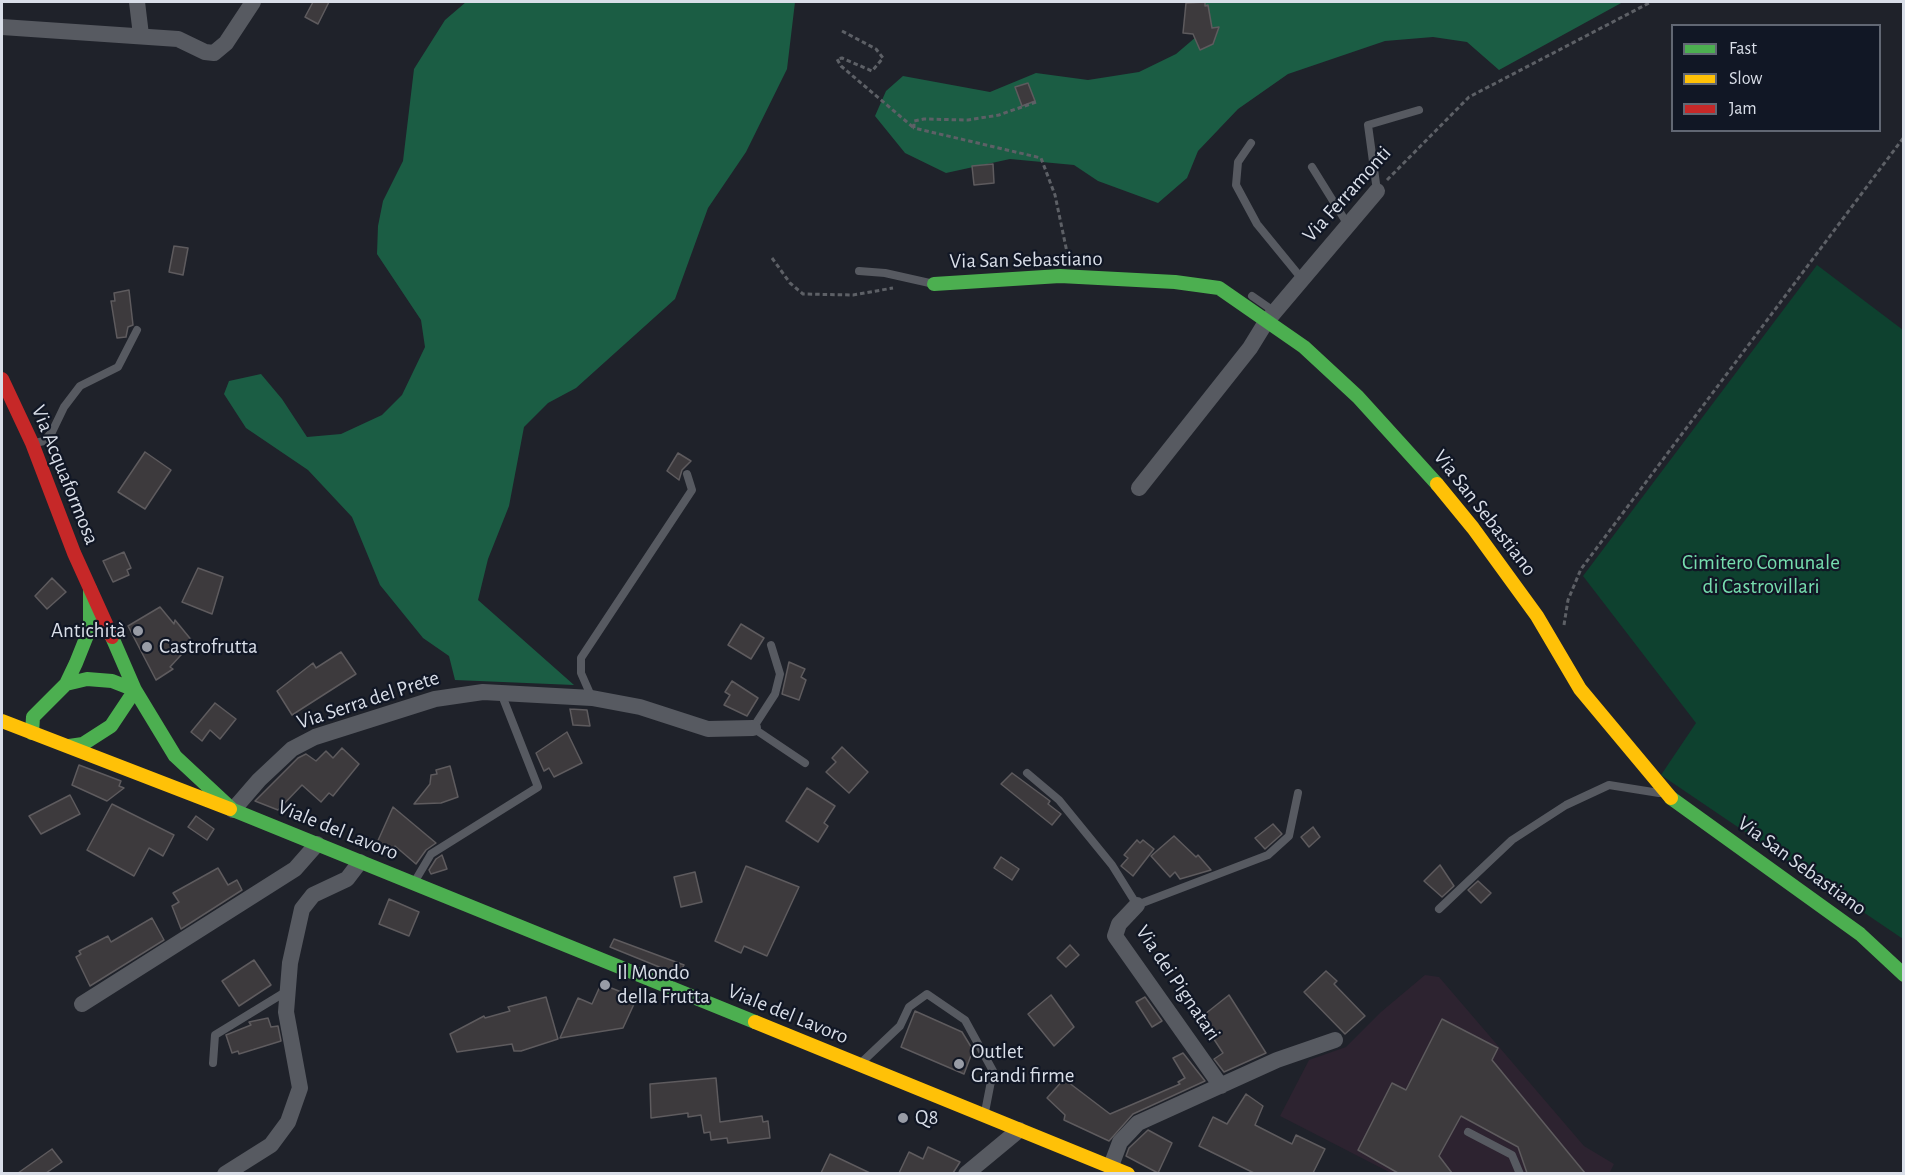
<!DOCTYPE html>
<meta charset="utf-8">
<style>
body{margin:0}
#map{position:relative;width:1905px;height:1175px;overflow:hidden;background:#1f222a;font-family:"Alegreya Sans",sans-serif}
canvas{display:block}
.frame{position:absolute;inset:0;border:3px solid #d9dee8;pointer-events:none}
.legend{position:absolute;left:1671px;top:24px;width:210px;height:108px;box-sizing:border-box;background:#111725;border:2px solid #616773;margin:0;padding:8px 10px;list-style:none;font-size:18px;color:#d9dee8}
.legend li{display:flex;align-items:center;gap:12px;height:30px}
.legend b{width:30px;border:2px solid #616773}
</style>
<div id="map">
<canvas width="1905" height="1175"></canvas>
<div class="frame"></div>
<ul class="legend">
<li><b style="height:8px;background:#4caf50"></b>Fast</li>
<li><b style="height:8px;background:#ffc107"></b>Slow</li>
<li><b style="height:8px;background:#c62828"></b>Jam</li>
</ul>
</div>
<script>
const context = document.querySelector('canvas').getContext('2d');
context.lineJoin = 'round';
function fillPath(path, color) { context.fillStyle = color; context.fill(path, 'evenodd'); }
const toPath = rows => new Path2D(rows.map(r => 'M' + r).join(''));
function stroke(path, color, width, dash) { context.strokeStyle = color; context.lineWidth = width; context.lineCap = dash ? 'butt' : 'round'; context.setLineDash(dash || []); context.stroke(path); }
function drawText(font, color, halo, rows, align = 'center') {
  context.font = font + ' "Alegreya Sans",sans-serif'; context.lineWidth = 4.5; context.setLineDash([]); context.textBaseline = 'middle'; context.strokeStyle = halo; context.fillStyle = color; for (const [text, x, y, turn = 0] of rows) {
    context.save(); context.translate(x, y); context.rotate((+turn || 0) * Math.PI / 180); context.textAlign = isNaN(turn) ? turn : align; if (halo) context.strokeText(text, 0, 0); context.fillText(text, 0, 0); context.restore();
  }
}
const commercial = toPath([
 [1425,975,1439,977,1584,1146,1614,1164,1609,1174,1391,1173,1280,1116,1309,1060,1346,1047,1381,1012]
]);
const green = toPath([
 [1817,265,1903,330,1903,939,1661,775,1696,723,1583,576]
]);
const forest = toPath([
 [466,2,795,2,787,69,746,152,708,208,675,299,576,388,548,403,524,427,509,506,488,559,478,600,574,685,455,680,449,656,423,638,380,585,352,517,308,470,246,428,224,394,229,381,261,374,282,399,307,437,341,434,382,415,402,395,425,347,421,320,377,254,378,226,383,201,403,161,414,69,445,20],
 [1197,2,1268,3,1623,2,1499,70,1467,42,1433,37,1385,41,1288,74,1238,109,1198,151,1187,178,1158,203,1098,181,1074,165,1010,159,946,173,905,153,875,116,886,91,903,76,990,92,1036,73,1088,80,1139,72,1176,54,1203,31]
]);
const building = toPath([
 [313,2,329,2,318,24,305,17,313,2],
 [1205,2,1205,6,1208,5,1212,28,1219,27,1213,44,1200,50,1193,34,1183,33,1186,3,1205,2],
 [1028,83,1035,101,1022,106,1015,87,1028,83],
 [993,164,994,183,974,185,972,166,993,164],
 [174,246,188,248,183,275,169,272,174,246],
 [129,290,133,325,128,327,126,337,117,338,111,301,115,301,114,293,129,290],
 [145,452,171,470,145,509,118,492,145,452],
 [678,453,691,461,682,470,679,480,667,471,678,453],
 [124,552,131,568,127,570,129,575,113,582,103,561,124,552],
 [198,568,223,577,212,614,182,602,198,568],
 [52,578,66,592,47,609,35,596,52,578],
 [160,607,174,624,175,620,193,642,170,667,173,669,156,680,128,626,160,607],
 [741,624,764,638,751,659,728,645,741,624],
 [341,652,356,674,292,715,277,691,313,663,316,668,341,652],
 [789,662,805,669,801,677,806,680,799,700,782,694,789,662],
 [732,681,758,698,747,716,724,705,730,695,725,692,732,681],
 [215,703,236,719,220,739,210,730,202,741,191,732,215,703],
 [570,709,587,710,590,726,573,725,570,709],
 [567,732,582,763,554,777,549,768,544,771,536,753,567,732],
 [842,747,868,772,849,793,826,772,836,762,832,758,842,747],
 [342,748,359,764,333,796,329,793,321,802,302,785,278,810,255,801,298,758,306,754,316,761,326,751,333,758,342,748],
 [79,765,121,781,119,786,124,788,107,801,72,785,79,765],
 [450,766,458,797,441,803,414,804,430,784,431,775,437,774,436,770,450,766],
 [1012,773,1050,801,1048,804,1061,814,1052,825,1001,784,1012,773],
 [807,788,835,806,824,823,828,826,818,842,786,821,807,788],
 [70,795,80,814,41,834,29,816,70,795],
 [112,804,174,835,163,856,149,848,134,876,87,850,112,804],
 [393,807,436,843,426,850,416,864,395,846,391,853,376,845,393,807],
 [196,816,214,829,207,840,188,827,196,816],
 [1273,824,1282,834,1265,849,1255,838,1273,824],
 [1313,827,1320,837,1309,847,1301,837,1313,827],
 [1174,836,1196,857,1198,855,1211,870,1180,879,1175,872,1170,877,1151,856,1174,836],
 [1137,840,1140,843,1143,840,1154,849,1133,876,1121,866,1128,858,1124,855,1137,840],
 [442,855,447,869,431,874,429,870,436,859,442,855],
 [1001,857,1019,869,1012,880,994,868,1001,857],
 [1440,865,1454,886,1442,897,1424,881,1440,865],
 [746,866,799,887,767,956,744,946,741,953,715,941,746,866],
 [218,868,228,885,237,880,242,890,181,929,172,906,179,902,173,893,218,868],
 [695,872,702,902,681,907,674,877,695,872],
 [1478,881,1491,893,1481,903,1468,890,1478,881],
 [389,899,419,912,409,936,379,924,389,899],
 [152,918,164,940,90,986,76,957,81,954,79,951,108,936,111,942,152,918],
 [614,939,684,965,679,975,610,947,614,939],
 [1070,945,1079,955,1066,967,1057,958,1070,945],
 [254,960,271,985,239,1006,222,981,254,960],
 [1326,971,1337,981,1334,984,1365,1016,1345,1034,1304,992,1326,971],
 [601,984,629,995,626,1001,634,1004,623,1028,560,1038,578,998,592,1004,601,984],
 [1051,995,1074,1027,1054,1046,1028,1014,1051,995],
 [1229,995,1266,1053,1224,1072,1214,1059,1223,1053,1200,1018,1229,995],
 [546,997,558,1039,521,1051,514,1051,512,1044,457,1052,450,1034,484,1016,485,1018,510,1011,508,1007,546,997],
 [1145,997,1162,1021,1152,1027,1136,1002,1145,997],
 [915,1011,962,1032,973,1050,964,1074,901,1047,915,1011],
 [268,1018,271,1027,278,1026,281,1041,239,1054,238,1051,232,1053,226,1035,251,1025,249,1022,268,1018],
 [1442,1019,1498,1048,1492,1060,1585,1173,1527,1173,1518,1147,1461,1116,1439,1156,1452,1173,1398,1173,1358,1150,1392,1083,1406,1090,1442,1019],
 [1183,1053,1205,1081,1133,1114,1109,1141,1064,1120,1065,1115,1047,1098,1064,1079,1110,1114,1180,1084,1178,1082,1185,1078,1173,1058,1183,1053],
 [716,1078,720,1122,762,1116,763,1122,768,1121,770,1138,728,1143,727,1138,711,1140,710,1132,704,1133,701,1115,688,1117,688,1113,651,1118,650,1084,716,1078],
 [1246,1094,1263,1106,1255,1125,1292,1144,1296,1135,1325,1149,1313,1173,1254,1173,1199,1146,1213,1117,1227,1124,1246,1094],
 [1148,1130,1172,1143,1158,1173,1126,1156,1129,1148,1148,1130],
 [928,1147,960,1162,953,1173,899,1173,909,1152,923,1159,928,1147],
 [52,1149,62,1162,46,1173,18,1173,52,1149],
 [830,1154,870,1173,821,1173,830,1154]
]);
const path = toPath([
 [842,31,876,49,883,58,872,71,842,58,837,59,841,66,914,128],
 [1036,102,999,115,968,120,924,119,914,121,914,128,1041,158,1055,195,1068,257],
 [1387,180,1469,97,1651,2],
 [772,258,790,283,803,294,853,295,893,288],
 [1564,625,1568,600,1581,569,1904,137]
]);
const lane = toPath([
 [1251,143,1238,162,1236,185,1257,224,1302,279],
 [1312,167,1348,225],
 [1377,191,1368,125,1419,110],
 [859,271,885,273,934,284],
 [1252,296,1275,312],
 [35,443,44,441,52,432,64,407,80,386,118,367,137,330],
 [771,645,780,674,775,694,753,728,805,763],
 [592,698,581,673,581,658,692,490,687,474],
 [1027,773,1059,800,1112,865,1137,905,1268,855,1289,836,1298,793],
 [415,881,431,854,538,787,501,693],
 [1439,909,1512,840,1566,805,1609,785,1659,793],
 [862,1062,900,1026,909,1007,927,994,965,1020,993,1071,985,1112],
 [213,1063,215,1035,287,991],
 [1468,1132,1512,1155,1520,1174]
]);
const street = toPath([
 [137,2,141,35],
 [2,27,178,39,205,52,214,53,226,43,253,2],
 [1139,488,1250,348,1266,322,1377,191],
 [233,810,259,780,292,749,315,737,435,699,483,692,592,698,640,707,708,729,753,728],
 [1137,905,1119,924,1115,936,1221,1086],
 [82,1004,295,869,317,844],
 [1111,1166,1120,1142,1138,1123,1277,1060,1335,1040],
 [225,1174,271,1145,288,1122,300,1088,286,1012,290,963,302,909,313,895,347,879,360,862],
 [966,1174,1019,1130]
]);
const fast = toPath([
 [934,284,1060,276,1175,282,1219,288,1304,347,1358,397,1437,484],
 [112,637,135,690,175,756,233,810,755,1022],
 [66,684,87,679,112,681,135,690,111,726,83,744,69,746],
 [32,733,33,717,66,684,76,663,90,628,90,589],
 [1671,798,1860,934,1904,975]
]);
const slow = toPath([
 [1437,484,1473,528,1537,616,1580,689,1671,798],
 [2,721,230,809],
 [755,1022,1128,1174]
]);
const jam = toPath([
 [2,379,32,443,74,553,112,637]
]);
const markers = [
 [138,631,6,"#989ca6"],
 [147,647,6,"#989ca6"],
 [605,985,6,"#989ca6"],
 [959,1064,6,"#989ca6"],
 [903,1118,6,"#989ca6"]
];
const streetNames = [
 ["Via Ferramonti",1347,194,-48],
 ["Via San Sebastiano",1026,260,-1],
 ["Via Acquaformosa",65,475,68],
 ["Via San Sebastiano",1485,513,52],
 ["Via Serra del Prete",368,700,-18],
 ["Viale del Lavoro",338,830,22],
 ["Via San Sebastiano",1802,866,36],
 ["Via dei Pignatari",1178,983,56],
 ["Viale del Lavoro",788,1014,22]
];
const parkNames = [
 ["Cimitero Comunale",1761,563],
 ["di Castrovillari",1761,587]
];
const poiNames = [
 ["Antichità",126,631,"right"],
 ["Castrofrutta",159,647],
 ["Il Mondo",617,973],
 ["della Frutta",617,997],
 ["Outlet",971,1052],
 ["Grandi firme",971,1076],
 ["Q8",915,1118]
];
fillPath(commercial, '#2d2330');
fillPath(green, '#0e412f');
fillPath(forest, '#1b5d44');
fillPath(building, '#3d3a3d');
stroke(building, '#5e5b5e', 1.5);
stroke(path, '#5d6066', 3, [4.5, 3]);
stroke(lane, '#575a61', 8);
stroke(street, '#575a61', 16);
stroke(fast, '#4caf50', 14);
stroke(slow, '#ffc107', 14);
stroke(jam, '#c62828', 14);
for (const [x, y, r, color] of markers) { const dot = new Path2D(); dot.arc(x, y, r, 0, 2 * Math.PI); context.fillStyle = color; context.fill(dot); stroke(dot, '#111725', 2); }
drawText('21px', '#d9dee8', '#111725', streetNames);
drawText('21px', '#76ddae', '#111725', parkNames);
drawText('21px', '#d9dee8', '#111725', poiNames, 'left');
</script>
